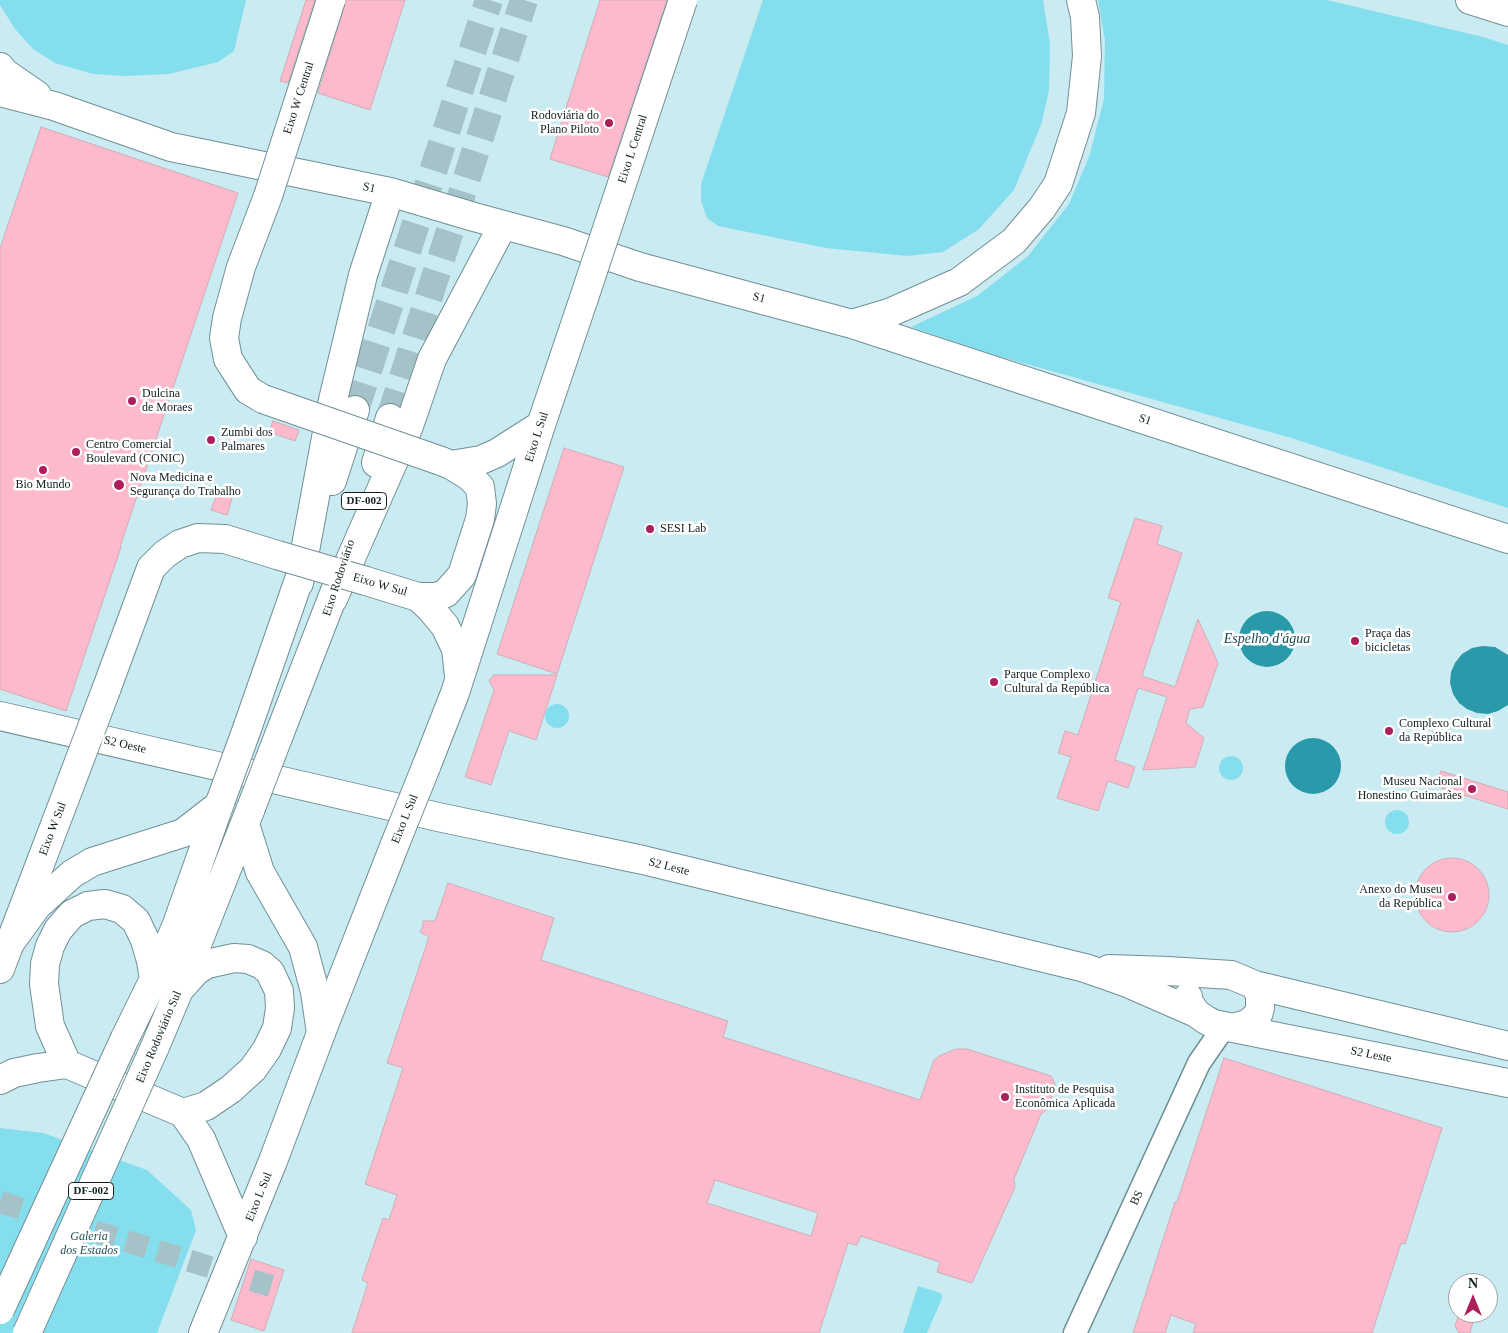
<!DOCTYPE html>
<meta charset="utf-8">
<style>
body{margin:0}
#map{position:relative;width:1508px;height:1333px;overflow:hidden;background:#c9ebf1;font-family:Georgia,serif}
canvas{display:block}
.north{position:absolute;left:1448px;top:1273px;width:50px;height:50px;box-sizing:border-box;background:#fff;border:1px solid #a0a5a6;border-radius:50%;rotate:0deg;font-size:14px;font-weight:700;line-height:20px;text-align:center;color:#111e20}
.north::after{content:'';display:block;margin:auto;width:18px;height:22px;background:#ac1e5c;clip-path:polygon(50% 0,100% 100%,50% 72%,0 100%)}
</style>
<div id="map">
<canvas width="1508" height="1333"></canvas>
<div class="north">N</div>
</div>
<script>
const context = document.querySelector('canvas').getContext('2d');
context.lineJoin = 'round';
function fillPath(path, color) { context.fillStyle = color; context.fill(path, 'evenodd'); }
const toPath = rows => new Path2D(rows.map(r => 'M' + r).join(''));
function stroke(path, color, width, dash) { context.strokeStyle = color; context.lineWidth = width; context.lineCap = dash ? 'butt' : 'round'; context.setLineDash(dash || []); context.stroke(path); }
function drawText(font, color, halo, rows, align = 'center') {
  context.font = font + ' Georgia,serif'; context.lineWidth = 5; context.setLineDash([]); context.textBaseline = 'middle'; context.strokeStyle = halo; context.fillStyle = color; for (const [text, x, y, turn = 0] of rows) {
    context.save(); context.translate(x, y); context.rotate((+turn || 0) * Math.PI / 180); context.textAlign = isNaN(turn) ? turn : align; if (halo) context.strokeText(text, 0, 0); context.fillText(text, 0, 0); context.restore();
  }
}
const green = toPath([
 [0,0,246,0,234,51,218,62,169,74,124,76,93,74,55,63,33,49,15,29,0,5],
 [763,0,1043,0,1050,44,1049,91,1041,125,1014,190,979,229,943,252,907,256,826,248,718,226,707,218,701,200,701,184],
 [1098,0,1327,0,1483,37,1508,45,1508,508,1288,437,994,355,911,327,977,296,1028,256,1069,204,1089,157,1104,99,1105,40],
 '545 716a12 12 0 1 1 24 0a12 12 0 1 1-24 0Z',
 '1219 768a12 12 0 1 1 24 0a12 12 0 1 1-24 0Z',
 '1385 822a12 12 0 1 1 24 0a12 12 0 1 1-24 0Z',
 [0,1128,43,1133,147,1170,191,1210,196,1230,157,1333,0,1333],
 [918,1286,941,1293,942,1298,927,1333,903,1333]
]);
const water = toPath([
 '1239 639a28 28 0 1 1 56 0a28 28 0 1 1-56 0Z',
 [1483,646,1495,647,1508,655,1508,705,1498,711,1488,714,1477,713,1467,709,1459,703,1453,694,1450,683,1451,672,1455,663,1462,654,1472,648],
 '1285 766a28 28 0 1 1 56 0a28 28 0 1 1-56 0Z'
]);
const building = toPath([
 [306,0,315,0,288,83,280,81,306,0],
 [346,0,405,0,370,110,318,93,346,0],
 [600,0,667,0,608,177,550,159,600,0],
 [41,127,238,193,120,547,121,547,66,711,0,689,0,248,41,127],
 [273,421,299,430,295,441,269,432,273,421],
 [564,448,624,467,557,674,497,654,564,448],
 [218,491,233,495,227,515,211,510,218,491],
 [1135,518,1162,526,1157,544,1182,553,1142,676,1175,687,1198,619,1218,663,1203,707,1190,709,1186,723,1204,738,1195,767,1143,770,1167,697,1138,688,1115,760,1135,767,1128,788,1108,781,1098,811,1057,798,1071,757,1058,753,1065,731,1078,735,1121,602,1108,598,1135,518],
 [494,675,557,675,536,740,509,731,491,785,465,777,494,690,489,680,494,675],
 [1441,771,1508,792,1508,809,1435,786,1441,771],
 '1415 895a37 37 0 1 1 74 0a37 37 0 1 1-74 0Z',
 [448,883,554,918,541,960,728,1021,723,1037,920,1100,934,1060,941,1055,956,1049,967,1049,1051,1076,1055,1084,1049,1108,1041,1114,1014,1179,1015,1187,972,1283,937,1272,940,1262,861,1236,857,1245,848,1243,819,1333,352,1333,368,1283,362,1280,368,1262,383,1218,389,1220,397,1195,365,1184,403,1068,387,1063,429,937,420,932,423,926,423,921,435,921,448,883],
 [715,1180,818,1213,811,1236,707,1203,715,1180],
 [1224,1058,1442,1128,1405,1244,1401,1243,1372,1333,1193,1333,1196,1324,1171,1315,1165,1333,1133,1333,1175,1202,1177,1202,1224,1058],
 [251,1259,284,1270,264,1331,231,1320,251,1259],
 [1458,1317,1473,1322,1470,1333,1459,1333,1455,1326,1458,1317]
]);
const minorTunnel = toPath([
 [0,1202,271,1286]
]);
const highwayTunnel = toPath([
 [355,410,489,0],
 [390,418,524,0]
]);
const minor = toPath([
 [1075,1333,1199,1063,1224,1027]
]);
const major = toPath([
 [263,399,248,390,237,373,228,359,224,338,227,318,241,267,268,196],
 [451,465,481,460,497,453,541,425],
 [366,581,418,597,437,597,446,593,462,575,480,519,482,504,480,487,469,476,451,465,441,461],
 [418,597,431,609,445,626,456,649,459,676],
 [106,690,151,568,165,554,180,544,198,538,225,539,277,555],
 [0,716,438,817,643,860,1085,968,1125,982,1196,1013],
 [426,767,455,693,541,425,584,298],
 [0,969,72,780],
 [1109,969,1168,971,1231,975,1255,985,1508,1046],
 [1188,997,1188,1001,1196,1013,1206,1020,1214,1024,1233,1028,1247,1024,1258,1015,1260,1008,1260,995,1255,985],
 [1233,1028,1508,1083],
 [0,1080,14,1073,38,1068,67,1064],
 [183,1113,201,1139,243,1237],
 [203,1333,273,1161,321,1033,395,844]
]);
const highway = toPath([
 [1470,0,1508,12],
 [0,67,5,73,37,95],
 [0,92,54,106,171,147,390,192,474,217,563,241,640,267,852,324,1508,539],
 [852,324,889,313,959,282,1014,241,1042,208,1058,184,1081,113,1087,56,1085,17,1081,0],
 [376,463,390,418],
 [332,481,355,410],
 [299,583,333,400,363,275,390,192],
 [333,599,409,426,432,359,503,225],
 [248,726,304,565],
 [279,735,338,583],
 [245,824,260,872,303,947,315,992,321,1033],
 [10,943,37,906,72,874,92,862,183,833,218,806],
 [154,979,151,961,145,940,136,921,122,909,105,904,88,906,72,914,58,930,50,946,45,964,44,984,50,1026,67,1064,183,1113,206,1106,231,1089,253,1069,267,1049,277,1028,280,1008,279,991,270,972,262,965,248,959,234,958,207,964,196,971,179,990],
 [125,1038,154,979,177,924,221,800],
 [154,1049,179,990,251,808]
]);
const majorBridge = toPath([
 [268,196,331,0],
 [584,298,683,0],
 [263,399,441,461],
 [277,555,366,581],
 [72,780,106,690],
 [395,844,426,767]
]);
const highwayBridge = toPath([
 [221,800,248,726],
 [251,808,279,735],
 [0,1310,125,1038],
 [27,1333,154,1049]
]);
const markers = [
 [609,123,5,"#ac1e5c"],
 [132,401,5,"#ac1e5c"],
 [211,440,5,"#ac1e5c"],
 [76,452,5,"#ac1e5c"],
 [43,470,5,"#ac1e5c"],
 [119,485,6,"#ac1e5c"],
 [650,529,5,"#ac1e5c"],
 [1355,641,5,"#ac1e5c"],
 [994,682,5,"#ac1e5c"],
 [1389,731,5,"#ac1e5c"],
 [1472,789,5,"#ac1e5c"],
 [1452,897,5,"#ac1e5c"],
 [1005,1097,5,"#ac1e5c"]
];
const shields = [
 [364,501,45],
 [91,1191,45]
];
const shieldNames = [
 ["DF-002",364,501],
 ["DF-002",91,1191]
];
const streetNames = [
 ["Eixo W Central",299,98,-72],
 ["Eixo L Central",633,149,-72],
 ["S1",369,188,12],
 ["S1",759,298,15],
 ["S1",1145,420,18],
 ["Eixo L Sul",537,437,-72],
 ["Eixo Rodoviário",339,578,-72],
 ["Eixo W Sul",380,585,16],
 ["S2 Oeste",125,745,13],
 ["Eixo L Sul",405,819,-68],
 ["Eixo W Sul",53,829,-69],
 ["S2 Leste",669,867,14],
 ["Eixo Rodoviário Sul",159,1037,-67],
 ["S2 Leste",1371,1055,11],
 ["Eixo L Sul",259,1197,-68],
 ["BS",1137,1198,-65]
];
const poiNames = [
 ["Rodoviária do",599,116,"right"],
 ["Plano Piloto",599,130,"right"],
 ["Dulcina",142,394],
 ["de Moraes",142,408],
 ["Zumbi dos",221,433],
 ["Palmares",221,447],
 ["Centro Comercial",86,445],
 ["Boulevard (CONIC)",86,459],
 ["Nova Medicina e",130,478],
 ["Segurança do Trabalho",130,492],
 ["Bio Mundo",43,485,"center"],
 ["SESI Lab",660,529],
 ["Praça das",1365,634],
 ["bicicletas",1365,648],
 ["Parque Complexo",1004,675],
 ["Cultural da República",1004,689],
 ["Complexo Cultural",1399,724],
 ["da República",1399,738],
 ["Museu Nacional",1462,782,"right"],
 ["Honestino Guimarães",1462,796,"right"],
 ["Anexo do Museu",1442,890,"right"],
 ["da República",1442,904,"right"],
 ["Instituto de Pesquisa",1015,1090],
 ["Econômica Aplicada",1015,1104]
];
const parkNames = [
 ["Galeria",89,1237],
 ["dos Estados",89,1251]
];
const waterNames = [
 ["Espelho d'água",1267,639]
];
fillPath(green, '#85deee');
fillPath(water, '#2a99aa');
fillPath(building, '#fcbacc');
stroke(building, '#ceafb7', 1);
stroke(minorTunnel, '#a4c2c7', 22, [22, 11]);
stroke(highwayTunnel, '#a4c2c7', 28, [28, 14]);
stroke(minor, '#709096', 25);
stroke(major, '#709096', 30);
stroke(highway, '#709096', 30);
stroke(minor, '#fff', 22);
stroke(major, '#fff', 28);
stroke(highway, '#fff', 28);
stroke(majorBridge, '#709096', 30, []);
stroke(highwayBridge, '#709096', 30, []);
stroke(majorBridge, '#fff', 28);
stroke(highwayBridge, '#fff', 28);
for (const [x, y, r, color] of markers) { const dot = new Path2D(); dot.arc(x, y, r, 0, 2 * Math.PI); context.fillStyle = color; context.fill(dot); stroke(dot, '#fff', 2); }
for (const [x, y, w] of shields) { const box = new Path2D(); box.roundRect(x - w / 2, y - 8.5, w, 17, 4); context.fillStyle = '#fff'; context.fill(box); stroke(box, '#111e20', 1); }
drawText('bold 11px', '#111e20', null, shieldNames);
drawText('12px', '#111e20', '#fff', streetNames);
drawText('12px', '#111e20', '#fff', poiNames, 'left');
drawText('italic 12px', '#235158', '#fff', parkNames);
drawText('italic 14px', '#1b4a51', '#fff', waterNames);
</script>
